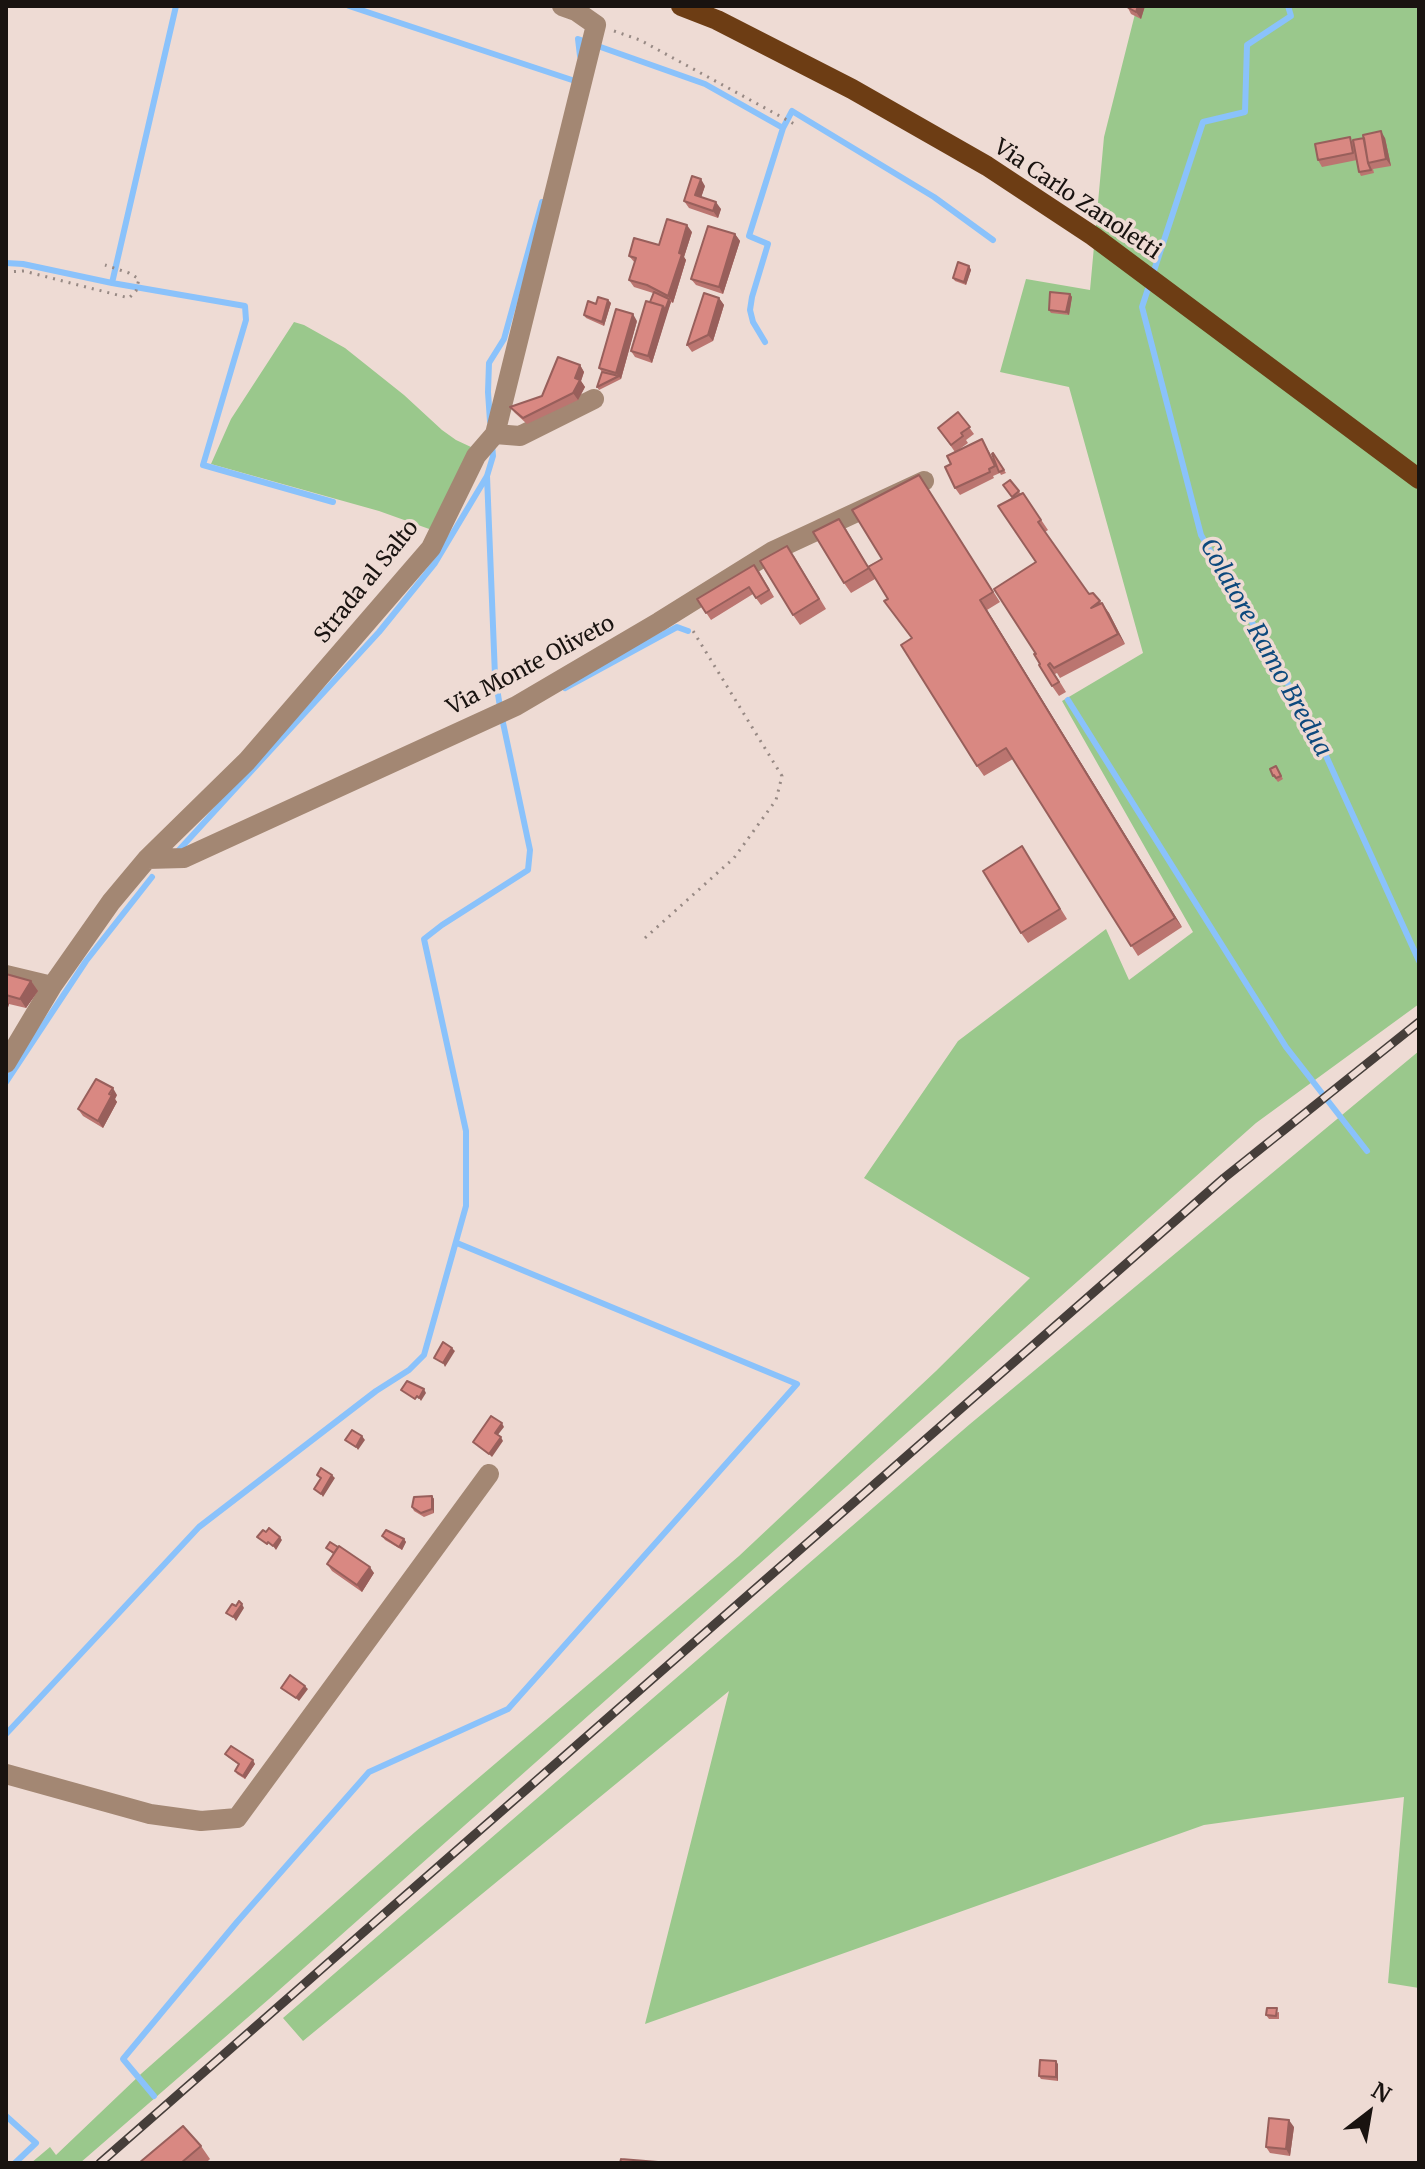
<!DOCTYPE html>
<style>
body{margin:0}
#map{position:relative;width:1425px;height:2169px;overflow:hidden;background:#eedbd4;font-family:Merriweather,serif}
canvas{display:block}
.frame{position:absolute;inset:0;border:8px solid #191310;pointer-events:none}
.north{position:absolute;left:1329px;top:2073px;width:80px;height:80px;-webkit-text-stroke:6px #eedbd4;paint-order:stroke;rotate:31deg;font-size:22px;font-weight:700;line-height:32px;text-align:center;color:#191310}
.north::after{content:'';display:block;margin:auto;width:28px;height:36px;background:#191310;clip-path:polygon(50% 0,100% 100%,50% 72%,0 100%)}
</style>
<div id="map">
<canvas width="1425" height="2169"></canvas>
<div class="frame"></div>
<div class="north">N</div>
</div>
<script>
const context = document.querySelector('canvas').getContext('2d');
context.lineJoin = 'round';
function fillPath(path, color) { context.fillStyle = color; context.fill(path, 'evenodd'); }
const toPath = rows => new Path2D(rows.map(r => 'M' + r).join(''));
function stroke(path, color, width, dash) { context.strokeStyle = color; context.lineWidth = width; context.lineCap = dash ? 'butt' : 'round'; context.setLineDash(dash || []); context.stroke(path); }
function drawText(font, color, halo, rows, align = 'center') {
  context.font = font + ' Merriweather,serif'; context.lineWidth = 7; context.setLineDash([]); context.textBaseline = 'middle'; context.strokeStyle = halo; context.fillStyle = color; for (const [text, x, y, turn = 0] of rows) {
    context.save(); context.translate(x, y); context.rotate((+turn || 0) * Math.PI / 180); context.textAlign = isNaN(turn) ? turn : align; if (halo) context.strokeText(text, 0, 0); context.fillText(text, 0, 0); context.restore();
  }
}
const green = toPath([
 [1137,6,1419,6,1419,1004,1256,1123,269,1999,80,2163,31,2163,50,2147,56,2155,142,2073,415,1832,739,1556,936,1371,1030,1278,864,1178,958,1041,1106,929,1129,980,1193,932,1062,701,1143,653,1069,387,1000,372,1026,279,1090,290,1104,137],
 [294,322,304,325,345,348,404,395,442,430,456,440,471,447,432,530,379,511,211,464,231,419],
 [1419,1051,1419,1988,1388,1983,1404,1797,1204,1825,645,2024,729,1691,303,2041,283,2018,970,1424]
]);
const stream = toPath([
 [349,6,575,81],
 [1288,6,1291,16,1247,45,1245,112,1203,122,1142,307,1201,535,1312,725,1419,961],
 [580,56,578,39,705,84,783,128,792,111,934,197,993,240],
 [6,263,23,264,112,283,245,306,246,320,203,465,333,502],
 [112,283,176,6],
 [765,342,753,322,750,310,752,297,768,244,749,236,783,128],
 [490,421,488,392,489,363,504,339,542,202],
 [487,476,495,676,500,707],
 [565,688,677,627,688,631],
 [1068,700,1286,1047,1367,1151],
 [178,851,379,632,435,563,487,476,493,456,492,444],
 [6,1082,86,961,152,877],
 [6,1734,199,1527,376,1391,409,1370,424,1355,466,1206,466,1131,424,939,442,925,528,870,530,850,502,718],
 [154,2096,123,2059,237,1922,369,1772,508,1709,797,1384,457,1243],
 [6,2116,36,2143,15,2163]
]);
const path = toPath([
 [614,31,640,40,798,126],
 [6,272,24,271,129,298,136,291,139,279,129,273,105,265],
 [645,938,734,858,776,800,782,776,690,626]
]);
const minor = toPath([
 [495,434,520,436,594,399],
 [147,859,184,858,516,706,659,622,773,551,924,481],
 [6,975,52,986],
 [6,1063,52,986,111,902,147,859,247,761,431,548,476,456,495,434,596,25,576,11,562,6],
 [6,1774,150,1814,201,1821,237,1818,489,1474]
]);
const major = toPath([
 [681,6,717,20,852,89,987,166,1093,236,1419,479]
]);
const rail = toPath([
 [100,2163,1224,1178,1419,1022]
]);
const wall = toPath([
 [1127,6,1145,6,1141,19,1131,14],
 [1364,138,1385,138,1391,166,1373,169,1374,173,1361,176,1359,172,1357,160,1322,167,1318,160,1353,140],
 [705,186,701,197,721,209,718,218,689,208,684,201],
 [692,232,684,257,686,260,673,303,671,302,667,313,652,363,635,357,631,351,653,293,634,287,629,280,635,263,629,256,659,245],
 [735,234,740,241,723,294,696,285,691,279],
 [969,266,971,270,966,285,955,281,953,278],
 [1070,294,1072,297,1069,315,1051,313,1049,310],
 [719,298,724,305,713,341,692,352,687,345],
 [608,300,611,303,604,326,586,318,584,315,596,304],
 [637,321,621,379,599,390,597,387,602,372,599,368],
 [580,365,584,372,581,381,585,387,578,400,527,424,515,413,510,407,542,396],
 [958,412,974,434,966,440,968,443,957,451,982,439,995,462,993,453,1006,473,1001,475,1000,473,993,476,994,478,960,495,955,488,951,464,955,452,938,428],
 [919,475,1000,602,987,610,1182,927,1138,956,1013,759,984,776,977,766,912,638,875,579,851,593,844,583,846,529,868,566,882,559],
 [1010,480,1020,493,1023,493,1048,530,1045,532,1089,594,1093,593,1109,613,1125,644,1060,678,1057,673,1055,674,1066,692,1059,696,1052,686,1036,654,1036,562,1013,498,1003,485],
 [794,556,826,609,800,625,793,615],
 [759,571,774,597,761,605,753,594,711,620,697,599],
 [1276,766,1283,779,1278,782,1273,776],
 [1022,846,1067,919,1028,943,1021,933],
 [6,974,31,981,38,991,26,1008,9,1004,6,1014],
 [117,1095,115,1099,117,1102,103,1128,83,1116,78,1109],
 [432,1496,434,1499,434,1513,424,1517,414,1511,412,1507],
 [382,1536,404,1539,406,1542,402,1550,385,1540],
 [326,1548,374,1573,362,1592,332,1571,327,1564,333,1554],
 [225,1754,255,1764,245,1779,237,1774,235,1771,239,1765,228,1757],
 [1279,2012,1279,2019,1269,2019,1266,2015],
 [1058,2064,1058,2081,1041,2079,1039,2076],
 [1294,2127,1290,2156,1270,2153,1266,2147],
 [201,2146,210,2159,206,2163,139,2163]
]);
const shadedWall = toPath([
 [1138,6,1145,6,1141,19,1136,12],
 [1381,131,1385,138,1391,166,1386,159],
 [701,179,705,186,700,201,695,195],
 [716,202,721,209,718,218,713,211],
 [687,225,692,232,684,257,686,260,673,303,668,296],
 [735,234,740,241,723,294,719,287],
 [969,266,971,270,966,285,964,282],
 [1070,294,1072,297,1069,315,1066,312],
 [719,298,724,305,713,341,708,335],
 [669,299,671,302,652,363,648,356,663,306],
 [608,300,611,303,604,326,602,322],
 [633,314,637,321,621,379,616,373],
 [580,365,584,372,581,381,585,387,578,400,573,393,575,378],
 [980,600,987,610,1182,927,1175,918],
 [1102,603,1109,613,1125,644,1118,634],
 [31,981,38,991,26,1008,20,999],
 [6,1000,9,1004,6,1014],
 [113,1088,117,1095,115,1099,117,1102,103,1128,98,1121],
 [452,1348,455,1351,445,1367,443,1363],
 [424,1389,426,1393,421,1401,419,1398],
 [502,1423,504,1427,497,1436,495,1433],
 [362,1436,365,1440,358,1450,356,1447],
 [501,1437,503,1441,492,1457,489,1454],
 [332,1475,335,1478,323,1497,321,1494],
 [432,1496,434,1499,434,1513,432,1509],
 [280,1537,282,1540,276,1550,273,1546],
 [404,1539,406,1542,402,1550,399,1547],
 [370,1567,374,1573,362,1592,357,1585],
 [242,1604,244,1608,236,1621,233,1617],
 [305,1686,308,1689,299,1701,296,1698],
 [253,1760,255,1764,245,1779,243,1776],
 [1056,2061,1058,2064,1058,2081,1056,2077],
 [1289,2120,1294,2127,1290,2156,1286,2149]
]);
const building = toPath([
 [1127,6,1138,6,1136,12,1127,7,1127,6],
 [1381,131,1386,159,1368,163,1363,135,1381,131],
 [1350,137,1353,153,1318,160,1315,144,1350,137],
 [1364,138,1368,163,1371,170,1359,172,1353,140,1364,138],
 [692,176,701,179,695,195,716,202,713,211,684,201,692,176],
 [667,219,687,225,679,253,682,254,668,296,647,285,629,280,636,258,629,256,634,238,659,245,667,219],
 [708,226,735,234,719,287,691,279,708,226],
 [958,262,969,266,964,282,953,278,958,262],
 [654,292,669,299,665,310,663,306,650,302,654,292],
 [1050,292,1070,294,1066,312,1049,310,1050,292],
 [704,293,719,298,708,335,687,345,704,293],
 [598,297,608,300,602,322,584,315,588,301,596,304,598,297],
 [646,301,663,306,648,356,631,351,646,301],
 [616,309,633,314,616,373,599,368,616,309],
 [558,357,580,365,575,378,580,380,573,393,523,418,510,407,542,396,558,357],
 [602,372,619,376,597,387,602,372],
 [958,412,970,427,961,433,963,436,951,445,938,428,958,412],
 [982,439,995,466,989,469,990,472,955,488,945,467,951,464,947,456,982,439],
 [993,453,1004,470,999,472,992,454,993,453],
 [919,475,993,592,980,600,1175,918,1131,946,1006,748,977,766,901,645,912,638,884,601,888,599,869,568,844,583,813,532,839,519,868,567,882,559,852,510,919,475],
 [1010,480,1019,491,1012,497,1003,485,1010,480],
 [1023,493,1041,520,1038,522,1089,594,1093,593,1100,601,1091,608,1102,603,1118,634,1054,668,1050,663,1048,665,1059,682,1052,686,1039,665,1040,664,1034,654,1036,654,994,589,1036,562,998,506,1023,493],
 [787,546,819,599,793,615,760,561,787,546],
 [754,565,769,590,756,598,749,587,706,613,697,599,754,565],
 [1276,766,1281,776,1276,778,1274,775,1273,776,1270,769,1276,766],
 [1022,846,1060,909,1021,933,983,871,1022,846],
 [6,974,31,981,20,999,6,995,6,974],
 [96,1079,113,1088,109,1094,112,1095,98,1121,78,1109,96,1079],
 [443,1342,452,1348,443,1363,434,1358,443,1342],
 [407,1381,424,1389,419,1398,417,1396,415,1399,401,1390,407,1381],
 [491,1416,502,1423,495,1433,501,1437,489,1454,473,1442,491,1416],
 [352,1430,362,1436,356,1447,345,1440,352,1430],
 [321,1468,332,1475,321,1494,314,1489,321,1478,317,1475,321,1468],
 [432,1496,432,1509,421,1513,412,1507,414,1497,432,1496],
 [269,1528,280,1537,273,1546,268,1542,267,1544,257,1537,263,1530,266,1532,269,1528],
 [386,1530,404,1539,399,1547,382,1536,386,1530],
 [330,1542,338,1547,334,1553,326,1548,330,1542],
 [339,1546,370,1567,357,1585,327,1564,339,1546],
 [239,1601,242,1604,233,1617,226,1613,232,1604,236,1606,239,1601],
 [290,1675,305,1686,296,1698,281,1688,290,1675],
 [231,1746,253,1760,243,1776,235,1771,239,1764,225,1754,231,1746],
 [1267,2008,1277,2008,1276,2016,1266,2015,1267,2008],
 [1040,2060,1056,2061,1056,2077,1039,2076,1040,2060],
 [1269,2118,1289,2120,1286,2149,1266,2147,1269,2118],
 [183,2126,201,2146,181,2163,139,2163,183,2126],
 [621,2159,658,2162,658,2163,620,2163,621,2159]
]);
const streetNames = [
 ["Via Carlo Zanoletti",1077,200,34],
 ["Strada al Salto",367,582,-51],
 ["Via Monte Oliveto",531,666,-28]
];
const waterNames = [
 ["Colatore Ramo Bredua",1265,648,61]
];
fillPath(green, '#9ac88c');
stroke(stream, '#8ac2fb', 6);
stroke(path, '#978984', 3, [2, 6]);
stroke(minor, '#a38773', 20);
stroke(major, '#6d3d14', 20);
stroke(rail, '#463e3a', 9);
stroke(rail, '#eedbd4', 6, [18]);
fillPath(wall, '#bb7570');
fillPath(shadedWall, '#985f5b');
fillPath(building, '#d98882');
stroke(building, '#985f5b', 2);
drawText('22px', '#191310', '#eedbd4', streetNames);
drawText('italic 24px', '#0d497d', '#eedbd4', waterNames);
</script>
